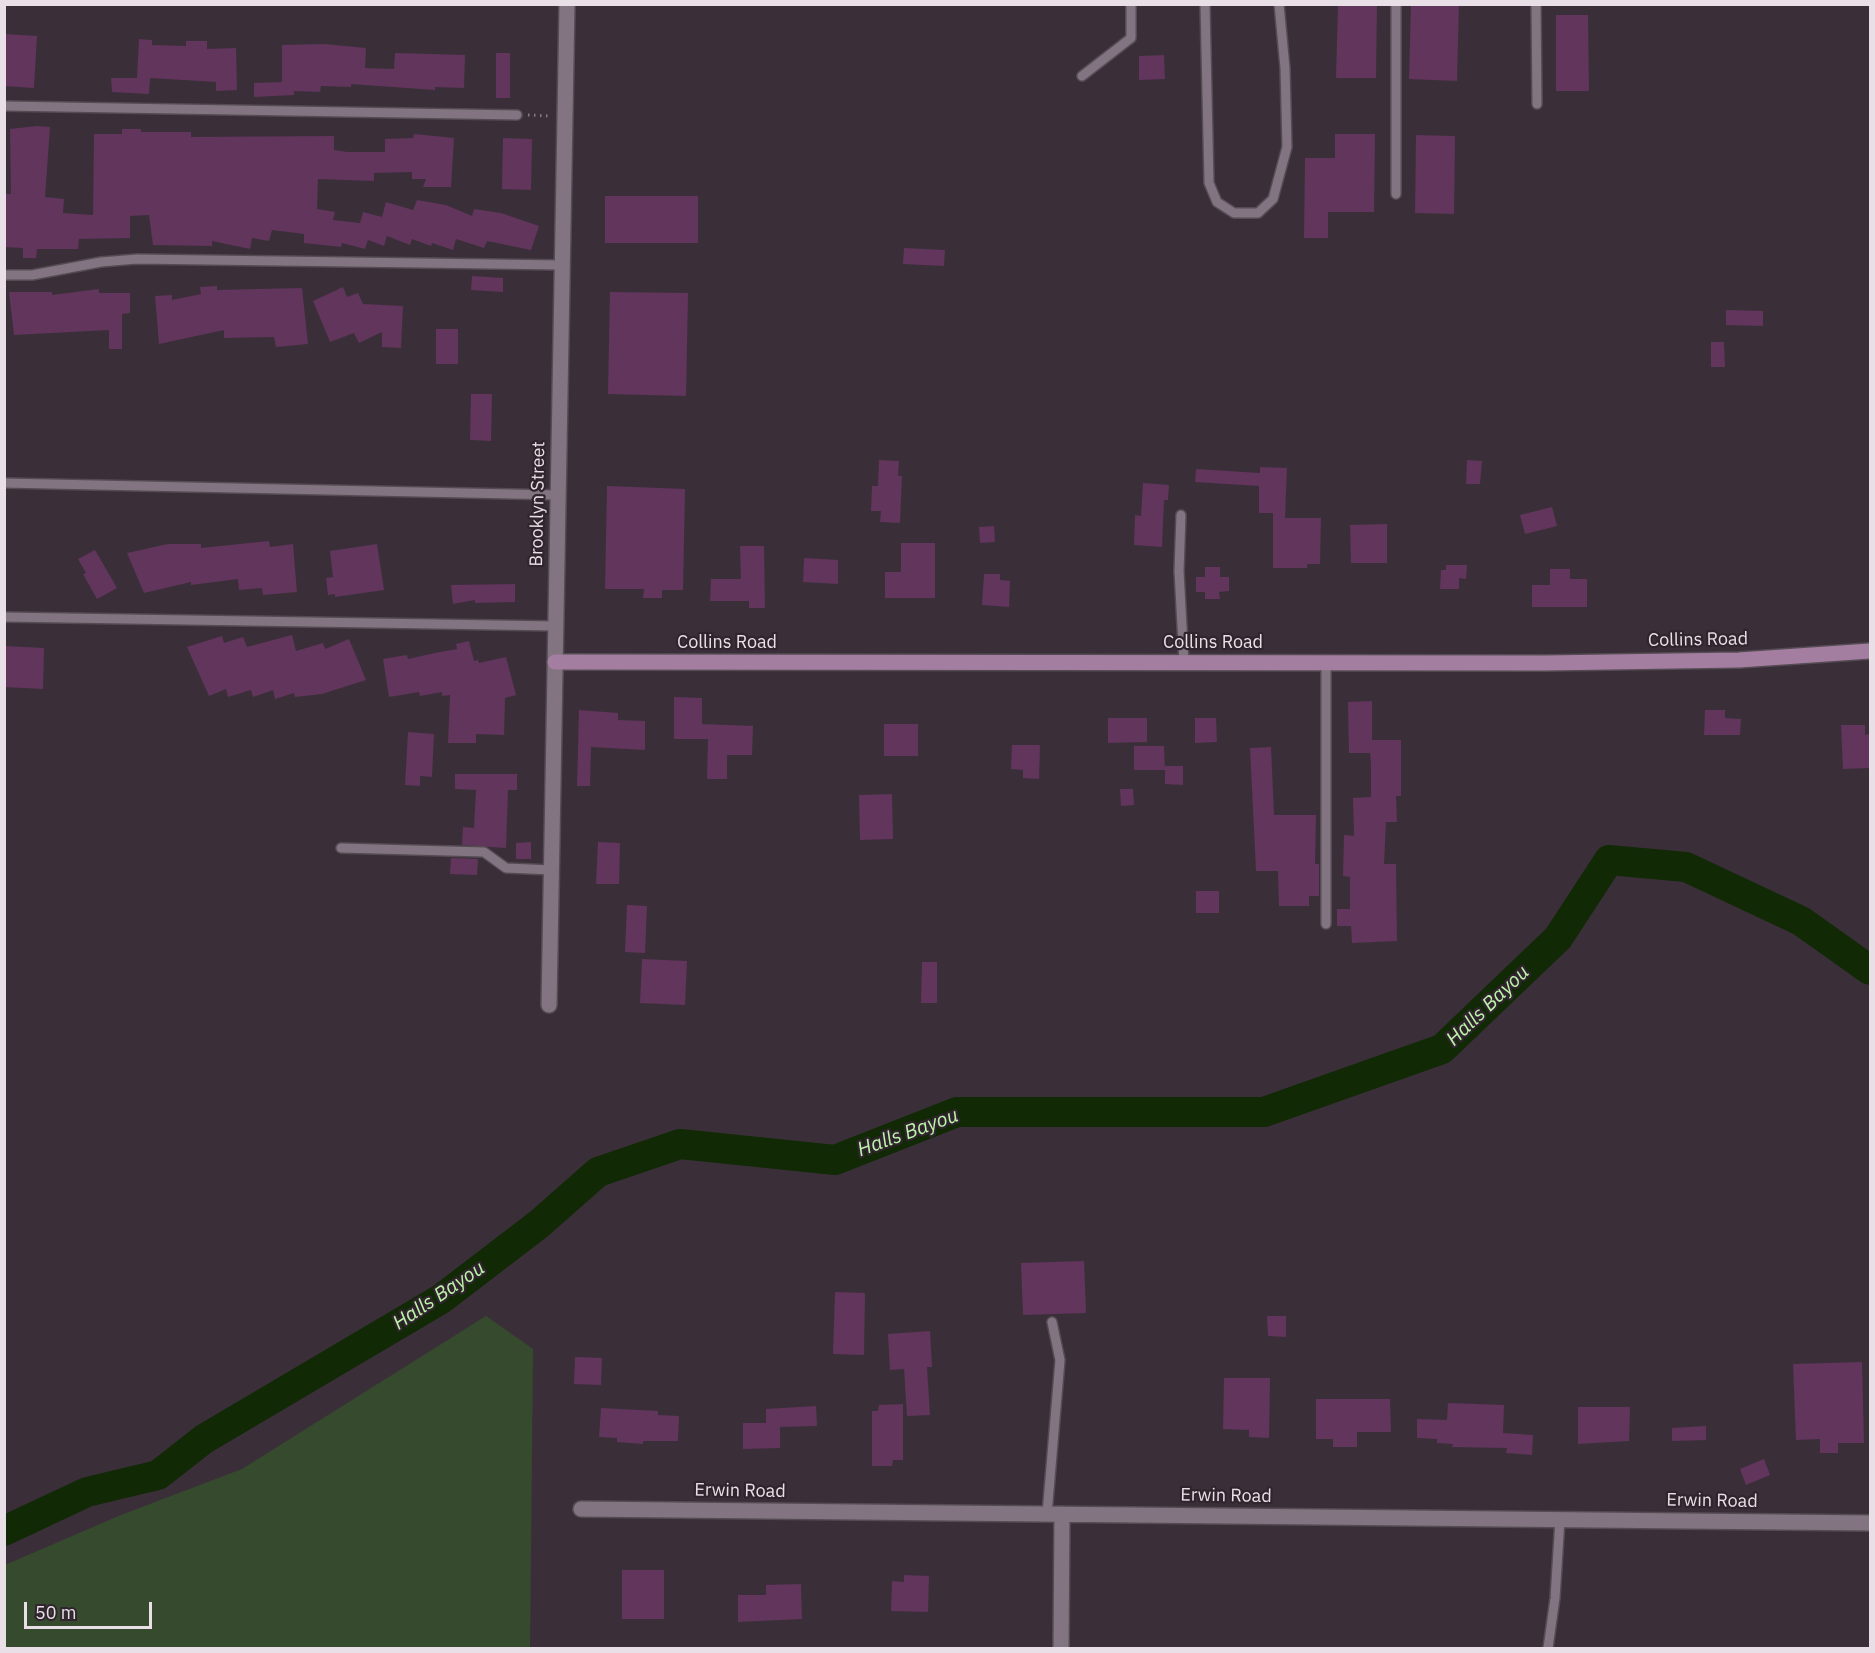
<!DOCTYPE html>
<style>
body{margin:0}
#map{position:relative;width:1875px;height:1653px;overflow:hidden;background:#3a2f39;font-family:"IBM Plex Sans",sans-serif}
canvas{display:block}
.frame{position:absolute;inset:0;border:6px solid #e8e0e6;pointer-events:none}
.scale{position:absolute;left:24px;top:1602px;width:128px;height:27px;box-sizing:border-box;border:3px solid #e8e0e6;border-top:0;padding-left:8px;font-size:18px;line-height:21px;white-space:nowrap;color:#e8e0e6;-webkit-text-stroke:4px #30252e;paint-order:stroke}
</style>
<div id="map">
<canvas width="1875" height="1653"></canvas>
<div class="frame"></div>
<div class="scale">50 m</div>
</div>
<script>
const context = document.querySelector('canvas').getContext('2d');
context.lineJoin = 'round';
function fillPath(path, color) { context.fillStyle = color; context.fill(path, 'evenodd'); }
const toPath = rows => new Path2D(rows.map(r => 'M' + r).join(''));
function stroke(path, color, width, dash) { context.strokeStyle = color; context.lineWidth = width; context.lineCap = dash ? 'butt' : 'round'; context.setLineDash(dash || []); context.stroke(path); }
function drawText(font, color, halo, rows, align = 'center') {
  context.font = font + ' "IBM Plex Sans",sans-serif'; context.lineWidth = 4.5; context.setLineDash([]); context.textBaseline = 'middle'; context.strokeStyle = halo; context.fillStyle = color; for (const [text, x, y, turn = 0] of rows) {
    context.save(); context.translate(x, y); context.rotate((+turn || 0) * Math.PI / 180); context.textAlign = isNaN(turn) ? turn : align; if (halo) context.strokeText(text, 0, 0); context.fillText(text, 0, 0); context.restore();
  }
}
const green = toPath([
 [486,1316,533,1349,530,1648,5,1648,5,1565,121,1515,242,1469]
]);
const river = toPath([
 [4,1531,87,1492,158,1475,204,1439,441,1299,539,1224,598,1172,680,1144,835,1160,957,1112,1264,1112,1442,1049,1558,938,1609,860,1686,867,1801,921,1870,970]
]);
const building = toPath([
 [1338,4,1377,4,1376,78,1336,78],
 [1411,4,1459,4,1457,81,1409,79],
 [1556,15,1588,15,1589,91,1556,91],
 [4,34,37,36,34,88,4,86],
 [139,39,152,40,152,45,186,46,186,41,207,41,207,49,236,48,237,90,216,91,216,82,150,78,149,94,112,92,111,78,137,78],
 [324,44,366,48,365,68,394,69,395,53,465,55,464,88,435,87,435,90,351,84,351,87,321,86,320,92,294,91,294,95,254,97,254,83,282,82,282,45],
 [496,53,510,53,510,98,496,98],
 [1164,55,1165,79,1139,80,1139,56],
 [37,126,50,127,45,197,64,199,63,213,93,215,94,134,122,134,122,129,141,129,141,132,191,132,191,137,334,136,334,150,347,152,385,152,385,139,413,138,414,134,454,138,451,187,423,187,426,179,412,179,412,172,374,173,374,181,318,179,317,209,335,212,333,220,360,223,363,212,382,217,386,202,413,210,417,200,446,205,472,216,474,209,501,213,539,226,531,250,487,241,484,248,456,239,453,250,432,243,431,246,412,239,410,245,387,236,384,246,368,240,365,249,342,243,341,247,304,243,304,234,272,230,269,241,252,238,250,249,212,241,212,246,153,245,149,215,130,216,130,238,79,239,78,249,37,249,36,258,23,258,23,248,4,247,4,194,11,194,10,129],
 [1335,134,1375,134,1374,212,1328,212,1328,238,1304,238,1305,158,1335,158],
 [1416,135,1455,136,1454,214,1415,213],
 [503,138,532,139,531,190,502,189],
 [605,196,698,196,698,243,605,243],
 [904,248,945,250,944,266,903,264],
 [472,276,503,278,503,292,471,290],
 [217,286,217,290,302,288,308,344,276,347,274,337,224,338,224,330,159,344,155,296,172,295,172,300,201,294,200,287],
 [343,287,347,297,358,293,363,304,403,306,401,348,382,347,382,332,359,343,354,333,330,342,313,301],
 [99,289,99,293,130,293,130,313,122,314,122,349,109,349,109,330,14,335,9,292,52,292,52,295],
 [610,292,688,293,686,396,608,394],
 [1726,310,1763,311,1763,326,1726,325],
 [436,329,458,329,458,364,436,364],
 [1711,342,1724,342,1725,367,1711,367],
 [471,394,492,394,491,441,470,440],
 [879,460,899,461,898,476,902,476,900,523,880,522,881,511,871,511,872,486,878,486],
 [1467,460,1482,461,1480,484,1466,484],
 [1260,467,1287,468,1285,518,1321,518,1320,564,1307,564,1307,568,1273,568,1273,513,1259,513,1259,486,1195,482,1196,469,1260,473],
 [1143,483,1169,485,1168,500,1164,500,1162,547,1134,545,1135,515,1141,516],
 [607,486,685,489,683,590,662,590,662,598,643,598,644,589,605,589],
 [1552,507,1557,526,1525,534,1520,515],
 [1387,524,1387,563,1351,563,1350,525],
 [994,526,995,542,980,543,979,527],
 [269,541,270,547,293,544,297,592,263,595,262,588,239,590,238,579,191,585,191,582,144,593,127,553,168,544,201,544,201,548],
 [901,543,935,543,935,598,885,598,885,572,901,572],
 [377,544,384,590,335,597,335,594,328,595,326,578,333,577,330,551],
 [740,546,764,546,765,608,749,608,749,601,710,601,711,579,741,579],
 [95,550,117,588,97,599,83,574,86,573,78,559],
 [804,558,838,560,838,584,803,582],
 [1446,565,1467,565,1466,579,1459,578,1459,589,1440,589,1441,570,1446,570],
 [1205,567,1220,567,1220,577,1229,577,1229,591,1219,592,1220,599,1205,599,1205,592,1196,592,1196,577,1205,577],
 [1550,569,1570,569,1570,579,1587,579,1587,607,1532,607,1532,585,1550,585],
 [984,574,1000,574,1000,580,1010,581,1009,607,982,605],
 [515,584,515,602,475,603,475,600,453,604,451,585],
 [292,635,296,651,323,643,325,649,349,639,366,680,322,694,295,697,294,693,275,699,273,690,253,697,251,690,228,697,226,689,209,696,187,647,222,636,224,643,243,637,247,647],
 [469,641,474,661,478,660,479,663,506,657,516,695,505,698,504,735,476,734,476,743,448,743,450,695,442,696,442,692,420,696,419,692,389,697,383,659,407,655,408,659,435,653,457,649,456,644],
 [4,646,44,648,43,689,4,687],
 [674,697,702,698,702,724,753,726,752,755,727,755,727,779,707,779,708,739,674,739],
 [1372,701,1372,740,1401,740,1401,796,1396,796,1397,822,1386,822,1384,864,1396,864,1397,941,1352,943,1351,926,1337,926,1337,909,1350,909,1350,877,1343,876,1344,835,1354,836,1353,798,1371,797,1371,764,1370,753,1349,753,1348,702],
 [579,710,618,713,618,720,645,721,645,750,591,747,590,786,577,786],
 [1705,710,1725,710,1725,718,1741,719,1740,735,1704,735],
 [1108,718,1147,718,1147,742,1108,743],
 [1195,718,1216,718,1217,742,1195,743],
 [884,724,918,724,918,756,884,756],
 [1841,725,1865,725,1865,735,1870,734,1870,768,1843,769],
 [408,732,434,734,432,777,420,776,420,786,405,785],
 [1012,745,1040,745,1039,779,1023,778,1023,770,1011,769],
 [1134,746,1164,746,1165,770,1134,770],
 [1271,747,1274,815,1316,815,1315,864,1319,864,1319,896,1309,896,1309,906,1279,906,1278,871,1256,871,1250,748],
 [1165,766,1183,766,1183,785,1165,784],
 [455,774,517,774,517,790,508,790,506,848,462,845,463,827,474,828,476,790,455,789],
 [1120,789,1133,789,1134,805,1121,806],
 [892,794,893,839,860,840,859,795],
 [531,842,531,859,516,859,516,843],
 [598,842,620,843,619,884,596,884],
 [451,858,478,859,477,875,450,874],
 [1196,891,1219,891,1219,913,1196,913],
 [627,905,647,906,645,953,625,952],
 [642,959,687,961,685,1005,640,1003],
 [922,962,937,962,937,1003,921,1003],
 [1084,1261,1086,1313,1023,1315,1021,1263],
 [835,1292,865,1293,864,1355,833,1354],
 [1267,1316,1286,1316,1286,1337,1268,1336],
 [930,1331,932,1367,927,1367,930,1415,907,1416,904,1369,890,1370,888,1334],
 [575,1357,602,1358,601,1385,574,1384],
 [1862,1362,1864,1443,1838,1443,1838,1453,1820,1453,1820,1439,1796,1440,1793,1364],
 [1224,1378,1270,1378,1269,1438,1249,1437,1249,1430,1223,1429],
 [1316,1399,1390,1399,1391,1432,1357,1432,1357,1447,1333,1447,1333,1439,1316,1439],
 [1448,1403,1504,1405,1503,1433,1533,1435,1532,1455,1506,1453,1507,1448,1452,1447,1453,1444,1437,1443,1437,1439,1417,1438,1417,1419,1447,1420],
 [903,1404,903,1460,893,1460,892,1466,872,1466,872,1411,878,1411,879,1405],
 [816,1406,817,1426,780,1427,780,1448,743,1449,743,1423,766,1423,766,1409],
 [1578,1407,1630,1407,1629,1441,1578,1444],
 [601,1408,658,1411,658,1415,679,1416,678,1441,643,1441,643,1444,617,1442,617,1438,599,1437],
 [1706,1426,1706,1440,1672,1441,1672,1428],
 [1764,1459,1770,1475,1746,1485,1740,1469],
 [622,1570,664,1570,664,1619,622,1619],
 [904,1575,929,1576,928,1612,891,1611,892,1581,904,1582],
 [801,1584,802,1619,738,1622,738,1595,766,1595,766,1585]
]);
const path = toPath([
 [528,115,549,116]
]);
const lane = toPath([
 [1205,4,1209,183,1217,202,1234,213,1258,213,1273,199,1287,147,1285,68,1279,4],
 [1396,4,1396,194],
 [1536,4,1537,104],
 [1082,76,1131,38,1131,4],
 [4,106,517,115],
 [4,275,32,275,101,262,137,259,562,265],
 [4,483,558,495],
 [1181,515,1179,571,1184,663],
 [4,617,556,626],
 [1326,663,1326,924],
 [341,848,484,852,506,868,552,870],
 [1047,1514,1060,1360,1052,1322],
 [1548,1648,1555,1598,1560,1519]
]);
const street = toPath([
 [549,1005,567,4],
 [581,1509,1870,1523],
 [1061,1648,1062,1514]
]);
const secondary = toPath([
 [555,662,1545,663,1739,660,1870,651]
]);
const streetNames = [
 ["Brooklyn Street",538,504,-89],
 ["Collins Road",1698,640,-1],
 ["Collins Road",727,643],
 ["Collins Road",1213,643],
 ["Erwin Road",740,1491,1],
 ["Erwin Road",1226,1496,1],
 ["Erwin Road",1712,1501,1]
];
const waterNames = [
 ["Halls Bayou",1488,1006,-44],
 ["Halls Bayou",908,1133,-20],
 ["Halls Bayou",439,1296,-34]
];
fillPath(green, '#364b2e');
stroke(river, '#112905', 30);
fillPath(building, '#61355c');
stroke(lane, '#554b53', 12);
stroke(street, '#554b53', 18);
stroke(secondary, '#554b53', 18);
stroke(path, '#867c84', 3, [1.5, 4.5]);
stroke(lane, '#827480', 9);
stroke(street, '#827480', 15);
stroke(secondary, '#a47ea0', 15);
drawText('18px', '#e8e0e6', '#30252e', streetNames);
drawText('italic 20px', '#bef4a9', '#30252e', waterNames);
</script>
